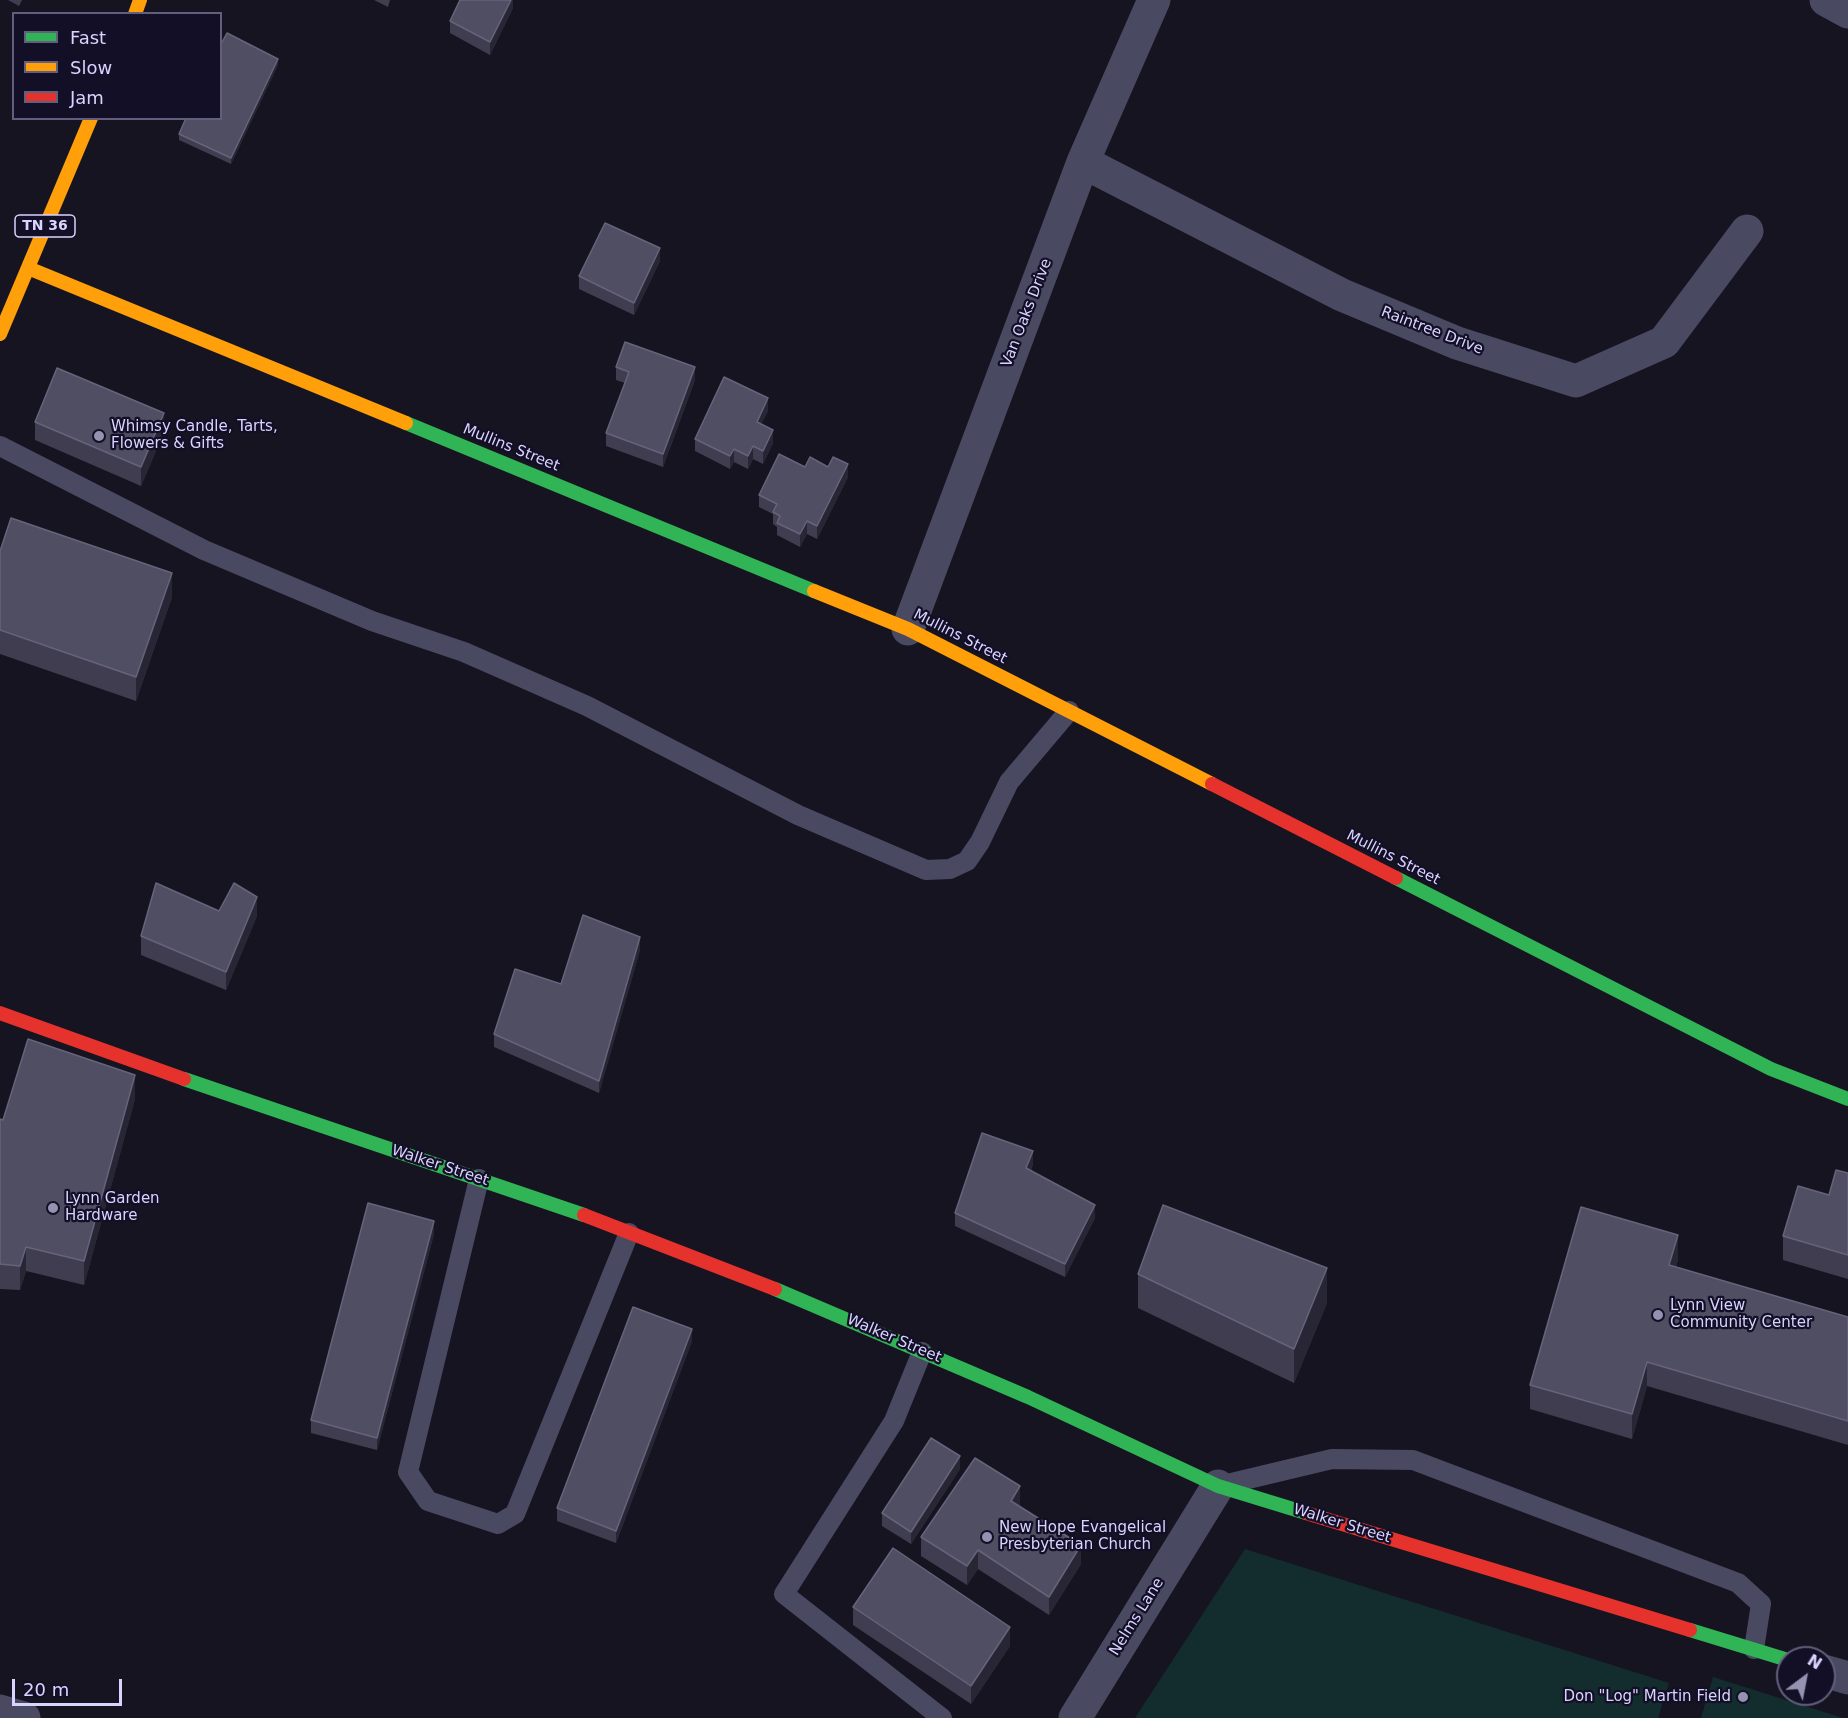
<!DOCTYPE html>
<style>
body{margin:0}
#map{position:relative;width:1848px;height:1718px;overflow:hidden;background:#161421;font-family:"DejaVu Sans",sans-serif}
canvas{display:block}
.legend{position:absolute;left:12px;top:12px;width:210px;height:108px;box-sizing:border-box;background:#130f26;border:2px solid #625e7d;margin:0;padding:8px 10px;list-style:none;font-size:18px;color:#d9d4ff}
.legend li{display:flex;align-items:center;gap:12px;height:30px}
.legend b{width:30px;border:2px solid #625e7d}
.north{position:absolute;left:1776px;top:1646px;width:60px;height:60px;box-sizing:border-box;background:#130f26;border:2px solid #625e7d;border-radius:50%;rotate:32deg;font-size:16px;font-weight:700;line-height:24px;text-align:center;color:#d9d4ff}
.north::after{content:'';display:block;margin:auto;width:21px;height:27px;background:#9591b1;clip-path:polygon(50% 0,100% 100%,50% 72%,0 100%)}
.scale{position:absolute;left:12px;top:1679px;width:110px;height:27px;box-sizing:border-box;border:3px solid #d9d4ff;border-top:0;padding-left:8px;font-size:18px;line-height:21px;white-space:nowrap;color:#d9d4ff;-webkit-text-stroke:4px #130f26;paint-order:stroke}
</style>
<div id="map">
<canvas width="1848" height="1718"></canvas>
<ul class="legend">
<li><b style="height:8px;background:#30b455"></b>Fast</li>
<li><b style="height:8px;background:#ff9f0a"></b>Slow</li>
<li><b style="height:8px;background:#e5322d"></b>Jam</li>
</ul>
<div class="north">N</div>
<div class="scale">20 m</div>
</div>
<script>
const context = document.querySelector('canvas').getContext('2d');
context.lineJoin = 'round';
function fillPath(path, color) { context.fillStyle = color; context.fill(path, 'evenodd'); }
const toPath = rows => new Path2D(rows.map(r => 'M' + r).join(''));
function stroke(path, color, width, dash) { context.strokeStyle = color; context.lineWidth = width; context.lineCap = dash ? 'butt' : 'round'; context.setLineDash(dash || []); context.stroke(path); }
function drawText(font, color, halo, rows, align = 'center') {
  context.font = font + ' "DejaVu Sans",sans-serif'; context.lineWidth = 4.5; context.setLineDash([]); context.textBaseline = 'middle'; context.strokeStyle = halo; context.fillStyle = color; for (const [text, x, y, turn = 0] of rows) {
    context.save(); context.translate(x, y); context.rotate((+turn || 0) * Math.PI / 180); context.textAlign = isNaN(turn) ? turn : align; if (halo) context.strokeText(text, 0, 0); context.fillText(text, 0, 0); context.restore();
  }
}
const green = toPath([
 [1245,1549,1669,1683,1658,1718,1135,1718],
 [1713,1677,1843,1718,1701,1718]
]);
const lane = toPath([
 [0,446,204,550,372,621,464,652,587,706,798,815,926,870,950,869,967,861,980,842,1009,782,1069,711],
 [479,1179,408,1472,428,1501,498,1524,515,1514,629,1233],
 [922,1352,894,1421,784,1594,942,1718],
 [1223,1485,1332,1459,1413,1460,1738,1583,1761,1604,1754,1649]
]);
const street = toPath([
 [1826,0,1848,12],
 [1083,162,1342,295,1457,343,1576,381,1664,342,1747,231],
 [908,629,1083,162,1154,0],
 [1824,1671,1848,1678],
 [0,1711,24,1718],
 [1075,1718,1218,1486]
]);
const fast = toPath([
 [406,423,814,591],
 [1396,878,1771,1069,1848,1099],
 [184,1079,584,1215],
 [775,1289,1028,1397,1218,1486,1306,1513],
 [1690,1630,1788,1660]
]);
const slow = toPath([
 [135,14,140,0],
 [28,268,406,423],
 [0,334,91,118],
 [814,591,908,629,1212,784]
]);
const jam = toPath([
 [1212,784,1396,878],
 [0,1013,184,1079],
 [584,1215,775,1289],
 [1306,1513,1690,1630]
]);
const wall = toPath([
 [8,0,22,0,19,6],
 [374,0,390,0,388,7],
 [513,0,513,8,490,55,450,33,450,21],
 [278,65,231,164,179,140,179,134],
 [660,261,634,315,579,289,579,276],
 [616,367,695,380,663,467,606,446,606,433,625,383,616,380],
 [768,411,761,424,773,443,763,464,753,459,748,469,734,462,730,469,695,451,695,439],
 [35,422,164,432,141,486,35,440],
 [805,467,848,477,817,539,807,534,800,547,777,535,777,527,773,524,773,514,759,507,759,495],
 [0,551,172,597,136,701,0,654],
 [219,911,257,916,226,990,141,955,141,936],
 [640,950,599,1093,494,1047,494,1034,561,984],
 [135,1099,84,1285,26,1271,20,1290,0,1289,0,1119,3,1120],
 [1033,1164,1031,1170,1095,1218,1065,1277,955,1226,955,1213],
 [1848,1173,1848,1279,1783,1260,1783,1236,1829,1195],
 [434,1234,377,1450,311,1433,311,1420],
 [1678,1259,1676,1267,1848,1317,1848,1445,1647,1386,1632,1439,1530,1409,1530,1385],
 [1138,1274,1327,1303,1294,1383,1138,1308],
 [692,1341,616,1543,557,1521,557,1508],
 [960,1469,911,1544,882,1526,882,1513],
 [1020,1505,1019,1506,1081,1564,1049,1615,978,1569,967,1585,921,1556,921,1537],
 [853,1607,1010,1646,971,1704,853,1625]
]);
const shadedWall = toPath([
 [511,0,513,0,513,8,490,55,490,42],
 [278,59,278,65,231,164,231,158],
 [660,248,660,261,634,315,634,303],
 [695,367,695,380,663,467,663,454],
 [768,398,768,411,757,434,757,422],
 [164,413,164,432,141,486,141,467],
 [773,430,773,443,763,464,763,451],
 [753,446,753,459,748,469,748,456],
 [734,449,734,462,730,469,730,456],
 [848,464,848,477,817,539,817,526],
 [807,521,807,534,800,547,800,534],
 [172,573,172,597,136,701,136,677],
 [257,897,257,916,226,990,226,972],
 [640,937,640,950,599,1093,599,1081],
 [135,1075,135,1099,84,1285,84,1261],
 [1033,1151,1033,1164,1026,1180,1026,1168],
 [1095,1205,1095,1218,1065,1277,1065,1264],
 [434,1221,434,1234,377,1450,377,1438],
 [1678,1235,1678,1259,1669,1289,1669,1265],
 [26,1247,26,1271,20,1290,20,1266],
 [1327,1268,1327,1303,1294,1383,1294,1349],
 [692,1329,692,1341,616,1543,616,1531],
 [1647,1362,1647,1386,1632,1439,1632,1414],
 [960,1456,960,1469,911,1544,911,1532],
 [1020,1486,1020,1505,1011,1519,1011,1501],
 [1081,1545,1081,1564,1049,1615,1049,1597],
 [978,1550,978,1569,967,1585,967,1566],
 [1010,1627,1010,1646,971,1704,971,1686]
]);
const building = toPath([
 [460,0,511,0,490,42,450,21,460,0],
 [227,33,278,59,231,158,179,134,186,118,220,118,220,46,227,33],
 [605,223,660,248,634,303,579,276,605,223],
 [625,342,695,367,663,454,606,433,629,372,616,367,625,342],
 [57,368,164,413,141,467,35,422,57,368],
 [724,377,768,398,757,422,773,430,763,451,753,446,748,456,734,449,730,456,695,439,724,377],
 [779,454,805,467,810,457,828,467,833,457,848,464,817,526,807,521,800,534,777,523,780,516,773,512,777,504,759,495,779,454],
 [11,518,172,573,136,677,0,630,0,551,11,518],
 [156,883,219,911,234,883,257,897,226,972,141,936,156,883],
 [583,915,640,937,599,1081,494,1034,515,969,561,984,583,915],
 [28,1039,135,1075,84,1261,26,1247,20,1266,0,1264,0,1119,3,1120,28,1039],
 [982,1133,1033,1151,1026,1168,1095,1205,1065,1264,955,1213,982,1133],
 [1836,1170,1848,1173,1848,1255,1783,1236,1798,1186,1829,1195,1836,1170],
 [368,1203,434,1221,377,1438,311,1420,368,1203],
 [1163,1205,1327,1268,1294,1349,1138,1274,1163,1205],
 [1581,1207,1678,1235,1669,1265,1848,1317,1848,1421,1647,1362,1632,1414,1530,1385,1581,1207],
 [633,1307,692,1329,616,1531,557,1508,633,1307],
 [931,1438,960,1456,911,1532,882,1513,931,1438],
 [975,1458,1020,1486,1011,1501,1081,1545,1049,1597,978,1550,967,1566,921,1537,975,1458],
 [893,1548,1010,1627,971,1686,853,1607,893,1548]
]);
const markers = [
 [99,436,6,"#9591b1"],
 [53,1208,6,"#9591b1"],
 [1658,1315,6,"#9591b1"],
 [987,1537,6,"#9591b1"],
 [1743,1697,6,"#9591b1"]
];
const shields = [
 [45,226,60]
];
const shieldNames = [
 ["TN 36",45,226]
];
const streetNames = [
 ["Van Oaks Drive",1027,313,-69],
 ["Raintree Drive",1432,331,21],
 ["Mullins Street",511,448,22],
 ["Mullins Street",960,637,27],
 ["Mullins Street",1393,858,27],
 ["Walker Street",440,1166,18],
 ["Walker Street",894,1339,23],
 ["Walker Street",1342,1524,17],
 ["Nelms Lane",1137,1617,-58]
];
const poiNames = [
 ["Whimsy Candle, Tarts,",111,427],
 ["Flowers & Gifts",111,444],
 ["Lynn Garden",65,1199],
 ["Hardware",65,1216],
 ["Lynn View",1670,1306],
 ["Community Center",1670,1323],
 ["New Hope Evangelical",999,1528],
 ["Presbyterian Church",999,1545],
 ["Don \"Log\" Martin Field",1731,1697,"right"]
];
fillPath(green, '#132c2d');
stroke(lane, '#4a4962', 20);
stroke(street, '#4a4962', 33);
stroke(fast, '#30b455', 14);
stroke(slow, '#ff9f0a', 14);
stroke(jam, '#e5322d', 14);
fillPath(wall, '#403d50');
fillPath(shadedWall, '#282635');
fillPath(building, '#504e63');
stroke(building, '#66637b', 1.5);
for (const [x, y, r, color] of markers) { const dot = new Path2D(); dot.arc(x, y, r, 0, 2 * Math.PI); context.fillStyle = color; context.fill(dot); stroke(dot, '#130f26', 2); }
for (const [x, y, w] of shields) { const box = new Path2D(); box.roundRect(x - w / 2, y - 11, w, 22, 4.5); context.fillStyle = '#130f26'; context.fill(box); stroke(box, '#d9d4ff', 1.5); }
drawText('bold 14px', '#d9d4ff', null, shieldNames);
drawText('15px', '#d9d4ff', '#130f26', streetNames);
drawText('15px', '#d9d4ff', '#130f26', poiNames, 'left');
</script>
